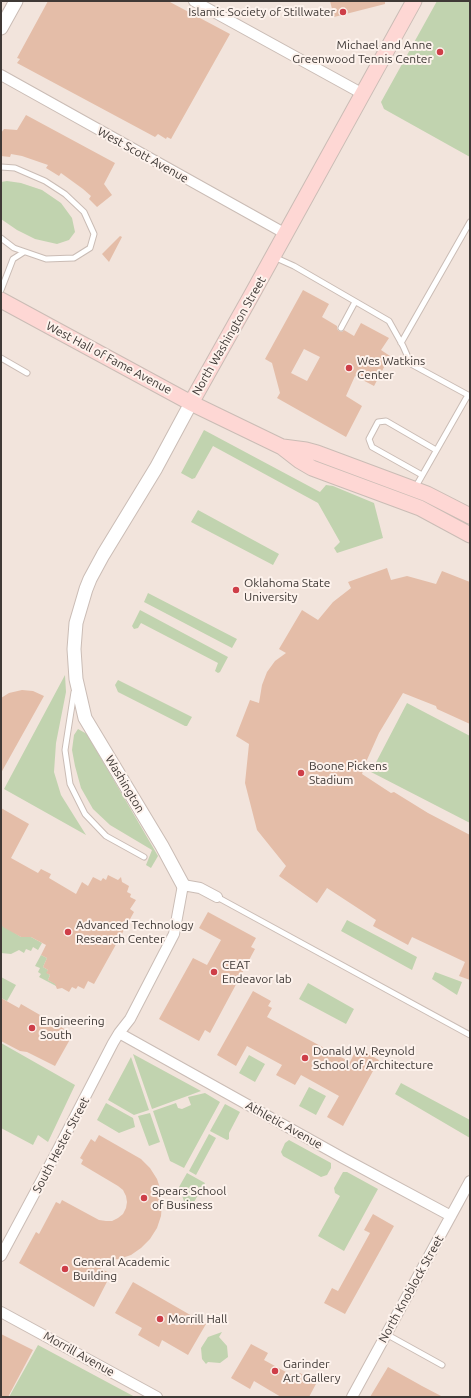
<!DOCTYPE html>
<style>
body{margin:0}
#map{position:relative;width:471px;height:1398px;overflow:hidden;background:#f2e4dc;font-family:Ubuntu,sans-serif}
canvas{display:block}
.frame{position:absolute;inset:0;border:2px solid #3f3936;pointer-events:none}
</style>
<div id="map">
<canvas width="471" height="1398"></canvas>
<div class="frame"></div>
</div>
<script>
const context = document.querySelector('canvas').getContext('2d');
context.lineJoin = 'round';
function fillPath(path, color) { context.fillStyle = color; context.fill(path, 'evenodd'); }
const toPath = rows => new Path2D(rows.map(r => 'M' + r).join(''));
function stroke(path, color, width, dash) { context.strokeStyle = color; context.lineWidth = width; context.lineCap = dash ? 'butt' : 'round'; context.setLineDash(dash || []); context.stroke(path); }
function drawText(font, color, halo, rows, align = 'center') {
  context.font = font + ' Ubuntu,sans-serif'; context.lineWidth = 4; context.setLineDash([]); context.textBaseline = 'middle'; context.strokeStyle = halo; context.fillStyle = color; for (const [text, x, y, turn = 0] of rows) {
    context.save(); context.translate(x, y); context.rotate((+turn || 0) * Math.PI / 180); context.textAlign = isNaN(turn) ? turn : align; if (halo) context.strokeText(text, 0, 0); context.fillText(text, 0, 0); context.restore();
  }
}
const green = toPath([
 [437,1,470,1,470,157,384,109,381,102],
 [7,181,21,183,42,190,61,203,72,218,75,232,69,240,57,244,35,239,17,230,1,219,1,182],
 [204,430,320,492,326,485,333,486,374,503,383,538,337,553,334,548,340,542,318,503,213,446,195,478,192,479,181,473],
 [198,510,279,554,273,565,191,522],
 [148,593,237,639,232,648,144,602],
 [140,610,228,657,220,672,218,673,215,671,218,663,141,623,138,628,134,629,132,626],
 [65,675,66,692,56,743,54,772,61,795,86,835,4,789],
 [118,680,192,717,187,726,185,726,118,692,115,685],
 [407,703,470,736,470,823,371,772],
 [78,729,87,734,158,856,151,868,146,865,152,850,110,825,93,809,81,788,75,766,72,750,74,735],
 [347,920,417,957,412,970,341,931],
 [1,924,21,937,31,937,42,943,38,950,33,947,31,951,26,949,24,953,19,950,11,954,1,953],
 [41,955,47,958,43,967,48,970,47,973,50,975,48,980,56,984,56,986,39,977,41,974,38,972,40,968,35,966],
 [435,972,462,982,457,995,432,979],
 [1,977,16,985,7,1001,1,998],
 [308,983,354,1009,346,1024,299,999],
 [1,1043,75,1085,48,1142,38,1135,33,1145,1,1128],
 [133,1054,201,1091,152,1109],
 [249,1055,265,1064,255,1082,239,1073],
 [131,1057,149,1110,134,1115,108,1100],
 [401,1083,470,1120,470,1138,395,1094],
 [309,1087,326,1096,316,1115,299,1106],
 [205,1093,220,1102,184,1168,170,1161,153,1111,176,1103,178,1108,182,1109,191,1105,188,1097],
 [106,1103,133,1118,135,1127,119,1133,97,1120],
 [225,1104,240,1112,229,1133,229,1139,227,1140,210,1131],
 [150,1113,160,1142,149,1146,138,1116],
 [209,1134,216,1138,196,1175,189,1171],
 [289,1140,331,1163,331,1168,327,1175,321,1177,283,1156,281,1152,285,1143],
 [343,1172,347,1172,378,1189,344,1251,318,1236,340,1196,335,1193,334,1188],
 [187,1173,205,1183,194,1202,185,1204,179,1187],
 [222,1332,219,1337,227,1346,228,1357,220,1363,208,1362,206,1364,202,1359,201,1348,208,1337],
 [38,1345,135,1397,9,1397]
]);
const building = toPath([
 [48,1,168,1,230,34,171,139,167,137,166,139,158,134,155,137,17,63,20,59,17,58],
 [330,1,385,1,385,4,334,17],
 [26,115,115,163,104,184,112,195,97,207,89,199,91,196,83,189,61,173,59,176,46,168,48,165,22,156,11,154,10,157,1,156,1,133,4,129,17,130],
 [120,236,122,237,109,262,102,254],
 [303,290,329,304,322,317,337,326,337,329,339,331,342,332,344,330,354,336,361,323,389,338,381,350,390,356,374,386,355,376,346,396,362,406,346,437,277,398,280,393,272,363,265,359],
 [304,349,320,357,307,381,291,373],
 [387,568,391,580,407,576,436,584,442,571,470,582,470,724,437,709,436,706,403,693,379,733,366,762,362,774,391,793,394,792,428,813,470,835,470,980,459,976,465,962,412,937,408,945,373,926,376,920,327,888,317,903,279,876,286,866,257,830,245,783,249,744,236,736,250,700,259,703,262,685,267,672,275,661,286,653,279,649,302,610,318,620,333,602,351,588,348,582],
 [22,690,33,691,44,696,1,773,1,698,9,693],
 [1,808,29,824,11,858,38,873,41,869,51,874,49,878,76,894,82,882,88,886,93,877,101,881,103,878,106,880,108,875,118,880,121,877,122,882,129,886,127,892,131,894,130,897,136,900,130,909,134,912,94,984,88,981,84,989,78,986,76,989,72,987,69,992,62,988,57,989,55,984,48,980,50,975,46,973,48,970,43,967,47,958,41,955,46,945,31,937,21,937,3,927,1,924],
 [208,912,256,938,251,947,255,949,210,1033,205,1030,199,1041,159,1019,193,958,207,965,221,940,199,928],
 [253,991,271,1001,268,1006,272,1008,267,1017,350,1062,355,1052,360,1055,363,1051,379,1060,343,1126,327,1117,339,1096,301,1075,295,1085,276,1075,282,1065,247,1046,236,1066,217,1055],
 [1,998,19,1008,21,1004,73,1034,55,1066,27,1052,20,1051,1,1041],
 [99,1135,141,1159,150,1168,157,1179,161,1191,162,1203,161,1216,157,1228,150,1239,141,1248,131,1255,119,1259,89,1262,111,1274,94,1307,19,1263,36,1232,39,1234,56,1202,60,1204,62,1200,99,1220,106,1221,112,1221,118,1218,123,1214,126,1208,127,1202,126,1196,123,1190,118,1186,81,1164,83,1160,80,1158,91,1139,95,1142],
 [373,1214,394,1226,345,1314,324,1303,332,1288,338,1291,370,1233,364,1230],
 [133,1282,206,1324,188,1355,162,1340,159,1347,138,1335,142,1328,115,1313],
 [1,1334,33,1350,8,1397,1,1397],
 [251,1344,268,1353,264,1360,297,1378,300,1373,317,1382,309,1397,281,1397,254,1381,250,1389,231,1378],
 [388,1367,422,1386,443,1397,370,1397]
]);
const service = toPath([
 [1,167,15,168,45,181,65,194,84,212,94,234,90,248,74,258,46,259,14,248,1,238],
 [274,257,294,266,389,321,403,346,411,364,468,395,415,488],
 [1,290,13,259,24,252],
 [341,328,355,302],
 [401,343,470,222],
 [1,358,27,373],
 [422,475,372,447,369,439,378,422,386,421,436,450],
 [74,692,65,750,70,784,85,814,106,836,144,857],
 [217,897,470,1035],
 [386,1334,442,1365]
]);
const minor = toPath([
 [194,1,363,94],
 [1,75,286,234],
 [119,1033,343,1158,451,1216],
 [1,1256,54,1157,113,1043,119,1033,130,1019,174,934,183,885,200,888,217,897],
 [1,1312,157,1397],
 [352,1397,470,1181]
]);
const tertiary = toPath([
 [1,28,16,1],
 [183,885,162,846,85,718,76,679,74,649,76,623,86,589,90,579,103,555,156,468,191,403]
]);
const secondary = toPath([
 [1,300,191,403,282,447,300,461,312,468,420,508,470,535],
 [191,403,251,296,414,1],
 [283,447,306,450,317,453,427,494,470,516]
]);
const markers = [
 [343,12,4,"#ce3e48"],
 [440,52,4,"#ce3e48"],
 [349,368,4,"#ce3e48"],
 [236,590,4,"#ce3e48"],
 [301,773,4,"#ce3e48"],
 [68,932,4,"#ce3e48"],
 [214,972,4,"#ce3e48"],
 [32,1028,4,"#ce3e48"],
 [305,1058,4,"#ce3e48"],
 [144,1198,4,"#ce3e48"],
 [65,1269,4,"#ce3e48"],
 [160,1319,4,"#ce3e48"],
 [275,1371,4,"#ce3e48"]
];
const poiNames = [
 ["Islamic Society of Stillwater",335,12,"right"],
 ["Michael and Anne",432,45,"right"],
 ["Greenwood Tennis Center",432,59,"right"],
 ["Wes Watkins",357,361],
 ["Center",357,375],
 ["Oklahoma State",244,583],
 ["University",244,597],
 ["Boone Pickens",309,766],
 ["Stadium",309,780],
 ["Advanced Technology",76,925],
 ["Research Center",76,939],
 ["CEAT",222,965],
 ["Endeavor lab",222,979],
 ["Engineering",40,1021],
 ["South",40,1035],
 ["Donald W. Reynold",313,1051],
 ["School of Architecture",313,1065],
 ["Spears School",152,1191],
 ["of Business",152,1205],
 ["General Academic",73,1262],
 ["Building",73,1276],
 ["Morrill Hall",168,1319],
 ["Garinder",283,1364],
 ["Art Gallery",283,1378]
];
const streetNames = [
 ["West Scott Avenue",143,155,29],
 ["North Washington Street",229,336,-60],
 ["West Hall of Fame Avenue",109,358,28],
 ["Washington",125,784,59],
 ["Athletic Avenue",284,1125,29],
 ["South Hester Street",61,1145,-62],
 ["North Knoblock Street",411,1289,-61],
 ["Morrill Avenue",79,1354,29]
];
fillPath(green, '#c1d3af');
fillPath(building, '#e4bda8');
stroke(service, '#cabcb5', 7);
stroke(minor, '#cabcb5', 12);
stroke(tertiary, '#cabcb5', 15);
stroke(secondary, '#cabcb5', 17);
stroke(service, '#fff', 5);
stroke(minor, '#fff', 10);
stroke(tertiary, '#fff', 13);
stroke(secondary, '#fed7d4', 15);
for (const [x, y, r, color] of markers) { const dot = new Path2D(); dot.arc(x, y, r, 0, 2 * Math.PI); context.fillStyle = color; context.fill(dot); stroke(dot, '#fdf2ec', 1.5); }
drawText('12px', '#3f3936', '#fdf2ec', poiNames, 'left');
drawText('12px', '#3f3936', '#fdf2ec', streetNames);
</script>
